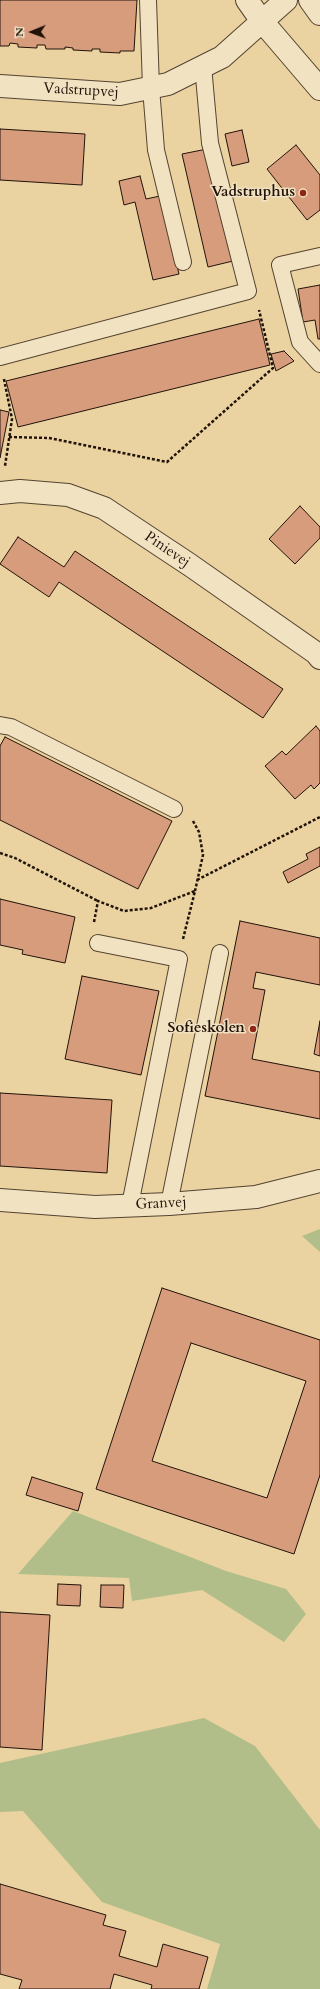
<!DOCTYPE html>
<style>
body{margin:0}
#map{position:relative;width:320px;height:1989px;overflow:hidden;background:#ead3a1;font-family:Cardo,serif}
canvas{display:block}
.north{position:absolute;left:12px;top:12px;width:40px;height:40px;-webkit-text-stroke:3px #f1e2c2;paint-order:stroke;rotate:269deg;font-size:11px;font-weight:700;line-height:16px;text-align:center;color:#22130a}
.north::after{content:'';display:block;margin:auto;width:14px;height:18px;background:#22130a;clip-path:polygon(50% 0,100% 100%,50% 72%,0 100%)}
</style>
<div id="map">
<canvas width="320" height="1989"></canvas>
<div class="north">N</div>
</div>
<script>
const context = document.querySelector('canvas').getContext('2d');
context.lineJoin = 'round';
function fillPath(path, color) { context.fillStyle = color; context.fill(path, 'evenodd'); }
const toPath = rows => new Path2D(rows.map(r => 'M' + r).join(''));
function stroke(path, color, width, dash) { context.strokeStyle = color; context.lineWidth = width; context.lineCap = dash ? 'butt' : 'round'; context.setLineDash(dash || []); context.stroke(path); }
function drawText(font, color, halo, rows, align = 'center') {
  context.font = font + ' Cardo,serif'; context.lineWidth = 3; context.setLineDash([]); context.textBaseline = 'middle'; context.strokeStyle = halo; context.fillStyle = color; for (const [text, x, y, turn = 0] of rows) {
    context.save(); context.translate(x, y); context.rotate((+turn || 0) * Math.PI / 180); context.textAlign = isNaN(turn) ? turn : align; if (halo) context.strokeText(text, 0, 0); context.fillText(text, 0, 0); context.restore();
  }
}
const green = toPath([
 [320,1229,320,1252,302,1236],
 [73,1511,226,1571,286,1589,306,1614,284,1642,202,1590,132,1601,129,1578,18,1574],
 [204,1718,255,1746,320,1830,320,1989,207,1989,220,1944,102,1902,23,1811,0,1812,0,1763]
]);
const building = toPath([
 [0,0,137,0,134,51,120,51,120,53,100,52,100,49,92,49,92,51,73,50,73,48,65,47,65,49,46,49,45,45,37,45,37,48,18,47,18,44,10,43,9,46,0,46,0,0],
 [0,129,85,134,82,185,0,180,0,129],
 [242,130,249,162,232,166,225,134,242,130],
 [296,145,320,175,320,210,307,220,267,169,296,145],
 [207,149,233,261,208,267,182,154,207,149],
 [140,176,146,199,160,196,179,274,153,280,135,202,124,205,119,181,140,176],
 [320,285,320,339,318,339,315,320,303,322,298,289,320,285],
 [259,319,270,365,18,427,6,381,259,319],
 [284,351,294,361,276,371,271,354,284,351],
 [0,410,9,412,0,458,0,410],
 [300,506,320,527,320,538,295,564,269,539,300,506],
 [18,537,64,567,75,551,283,689,263,718,59,582,49,597,0,564,18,537],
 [316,726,320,731,320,783,314,789,311,785,295,799,265,766,282,751,286,755,316,726],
 [5,737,172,821,138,889,0,820,0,746,5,737],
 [320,847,320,866,288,883,283,872,308,859,306,854,320,847],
 [0,899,75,917,65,963,22,954,23,950,0,945,0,899],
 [240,921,320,938,320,985,256,972,253,988,265,990,252,1059,320,1072,320,1119,205,1096,240,921],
 [82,976,159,991,141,1075,65,1059,82,976],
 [320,1021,320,1056,314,1054,320,1021],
 [0,1093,112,1100,107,1173,0,1166,0,1093],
 [162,1288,320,1340,320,1475,294,1554,96,1489,162,1288],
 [191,1343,306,1381,267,1498,152,1461,191,1343],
 [32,1477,83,1493,78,1511,26,1495,32,1477],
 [58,1584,81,1585,80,1606,57,1605,58,1584],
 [101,1585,124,1585,123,1608,100,1607,101,1585],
 [0,1612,50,1615,42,1750,0,1747,0,1612],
 [0,1884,106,1915,103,1925,126,1931,119,1956,157,1967,163,1944,208,1957,199,1989,151,1989,152,1985,114,1974,110,1989,19,1989,22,1980,0,1974,0,1884]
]);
const path = toPath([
 [4,379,12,419,5,466],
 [9,437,49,438,167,462,273,368,259,310],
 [193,821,199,832,203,855,195,891],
 [0,853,15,858,98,901],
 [197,880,320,817],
 [94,922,98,901,124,911,151,908,195,891,183,939]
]);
const service = toPath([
 [148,0,151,88,156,150,183,262],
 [320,256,280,265,300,342,320,364],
 [0,357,248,291,210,143,203,66],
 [0,725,11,727,174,809],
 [98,943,179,959,130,1205],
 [169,1204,220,953]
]);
const minor = toPath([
 [0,86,120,94,168,84,222,57,286,0],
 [0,493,20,491,68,495,104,508,190,565,316,653,320,658],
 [0,1200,95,1207,169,1204,256,1197,320,1181]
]);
const tertiary = toPath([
 [247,0,261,20,320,89],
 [310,0,320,14]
]);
const markers = [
 [303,193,4,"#8f2418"],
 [253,1029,4,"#8f2418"]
];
const streetNames = [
 ["Vadstrupvej",81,91,3],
 ["Pinievej",167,550,34],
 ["Granvej",161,1204,-3]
];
const poiNames = [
 ["Vadstruphus",295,193],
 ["Sofieskolen",245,1029]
];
fillPath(green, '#b1be89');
fillPath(building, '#d69c7c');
stroke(building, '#22130a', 1);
stroke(service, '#544330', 18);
stroke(minor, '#544330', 24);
stroke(tertiary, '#544330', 24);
stroke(path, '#22130a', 2.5, [3, 2]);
stroke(service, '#f1e2c2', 16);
stroke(minor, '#f1e2c2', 22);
stroke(tertiary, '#f1e2c2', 22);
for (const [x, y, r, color] of markers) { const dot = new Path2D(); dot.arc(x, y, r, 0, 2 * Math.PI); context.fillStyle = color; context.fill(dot); stroke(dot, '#f1e2c2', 1.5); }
drawText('15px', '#22130a', '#f1e2c2', streetNames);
drawText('bold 15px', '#22130a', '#f1e2c2', poiNames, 'right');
</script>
